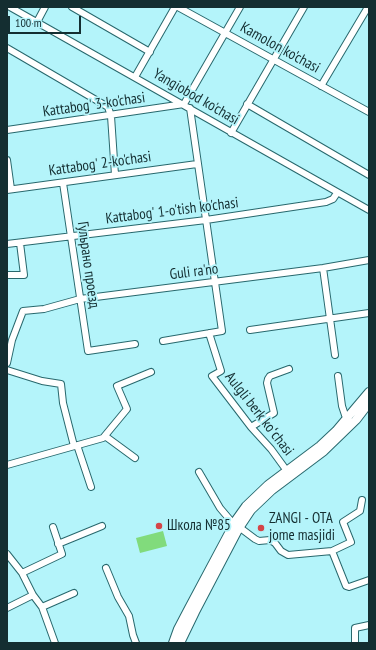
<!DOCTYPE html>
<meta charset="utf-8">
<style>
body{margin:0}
#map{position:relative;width:376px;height:650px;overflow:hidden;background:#b4f4fa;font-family:"PT Sans Narrow",sans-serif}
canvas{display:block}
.frame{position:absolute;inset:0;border:8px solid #142e31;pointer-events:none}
.scale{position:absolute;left:8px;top:16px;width:73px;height:18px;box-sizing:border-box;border:2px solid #142e31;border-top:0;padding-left:5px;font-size:12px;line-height:14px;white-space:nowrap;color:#142e31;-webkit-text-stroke:3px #b4f4fa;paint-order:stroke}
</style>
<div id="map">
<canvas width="376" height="650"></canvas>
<div class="frame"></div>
<div class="scale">100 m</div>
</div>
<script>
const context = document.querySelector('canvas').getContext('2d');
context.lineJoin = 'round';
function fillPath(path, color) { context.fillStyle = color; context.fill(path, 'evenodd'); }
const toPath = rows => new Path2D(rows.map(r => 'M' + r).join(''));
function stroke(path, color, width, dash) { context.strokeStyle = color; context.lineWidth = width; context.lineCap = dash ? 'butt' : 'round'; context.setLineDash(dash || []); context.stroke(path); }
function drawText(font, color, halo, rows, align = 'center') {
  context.font = font + ' "PT Sans Narrow",sans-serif'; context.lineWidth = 3.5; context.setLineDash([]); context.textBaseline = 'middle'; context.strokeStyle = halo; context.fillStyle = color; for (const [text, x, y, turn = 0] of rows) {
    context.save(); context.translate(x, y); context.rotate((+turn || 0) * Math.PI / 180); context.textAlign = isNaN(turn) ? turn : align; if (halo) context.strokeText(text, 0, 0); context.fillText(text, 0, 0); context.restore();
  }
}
const green = toPath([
 [163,531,167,546,140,553,136,538]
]);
const minor = toPath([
 [10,7,369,210],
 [72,7,150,52],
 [178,7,369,112],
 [37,22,45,7],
 [7,48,108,107,111,116,115,175],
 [135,77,175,7],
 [321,86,368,7],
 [247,104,369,175],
 [7,130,184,104,240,7],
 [231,133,304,7],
 [7,160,11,189],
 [63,183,88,351,135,344],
 [7,190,197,164],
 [7,244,206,220,326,202,333,199,337,193],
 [323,268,335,355],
 [7,275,24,275,20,243],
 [250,330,369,313],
 [209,333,221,371,212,376,251,427,271,449,287,471],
 [163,341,222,331,190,108],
 [7,363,12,340,23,311,44,309,80,299,323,268,369,260],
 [7,370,42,381,61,384,63,403,74,446],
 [338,376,342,406,345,415,348,417],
 [251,427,274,413,267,383,268,379,270,376,289,369],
 [105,436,135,458],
 [77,445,91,487],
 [7,465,103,438,127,409,117,386,151,372],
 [199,472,220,508,231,521,255,539,259,541,270,540,275,543,281,551,288,555,332,551,351,542,343,522,360,511,362,500],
 [58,544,102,526],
 [332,551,346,586,349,587,369,580],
 [7,554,22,573,33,595,42,607,55,643],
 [106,568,118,597,129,616,133,635,136,643],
 [22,573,62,554,53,527],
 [42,607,74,593],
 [7,608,33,595],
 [355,643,355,628,369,625]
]);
const major = toPath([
 [173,643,178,629,189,608,236,520,246,506,268,485,320,446,336,431,369,392],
 [180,643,195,612,239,528,251,510,272,490,324,451,356,420,369,403]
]);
const markers = [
 [159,526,4,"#d44448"],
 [261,528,4,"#d44448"]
];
const streetNames = [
 ["Kamolon ko'chasi",280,48,29],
 ["Yangiobod ko'chasi",196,97,30],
 ["Kattabog' 3-ko'chasi",94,105,-8],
 ["Kattabog' 2-ko'chasi",100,164,-8],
 ["Kattabog' 1-o'tish ko'chasi",172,211,-7],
 ["Гульрано проезд",88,265,82],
 ["Guli ra'no",194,272,-7],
 ["Aulgli berk koʻchasi",259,414,52]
];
const poiNames = [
 ["ZANGI - OTA",269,519],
 ["jome masjidi",269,536],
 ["Школа №85",167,526]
];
fillPath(green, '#81db7c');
stroke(minor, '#28686d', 8);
stroke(major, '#28686d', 10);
stroke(minor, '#fff', 6);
stroke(major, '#fff', 8);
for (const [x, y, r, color] of markers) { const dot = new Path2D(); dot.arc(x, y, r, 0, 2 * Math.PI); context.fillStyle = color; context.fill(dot); stroke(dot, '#b4f4fa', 1.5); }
drawText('15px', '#142e31', '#b4f4fa', streetNames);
drawText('15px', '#142e31', '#b4f4fa', poiNames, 'left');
</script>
